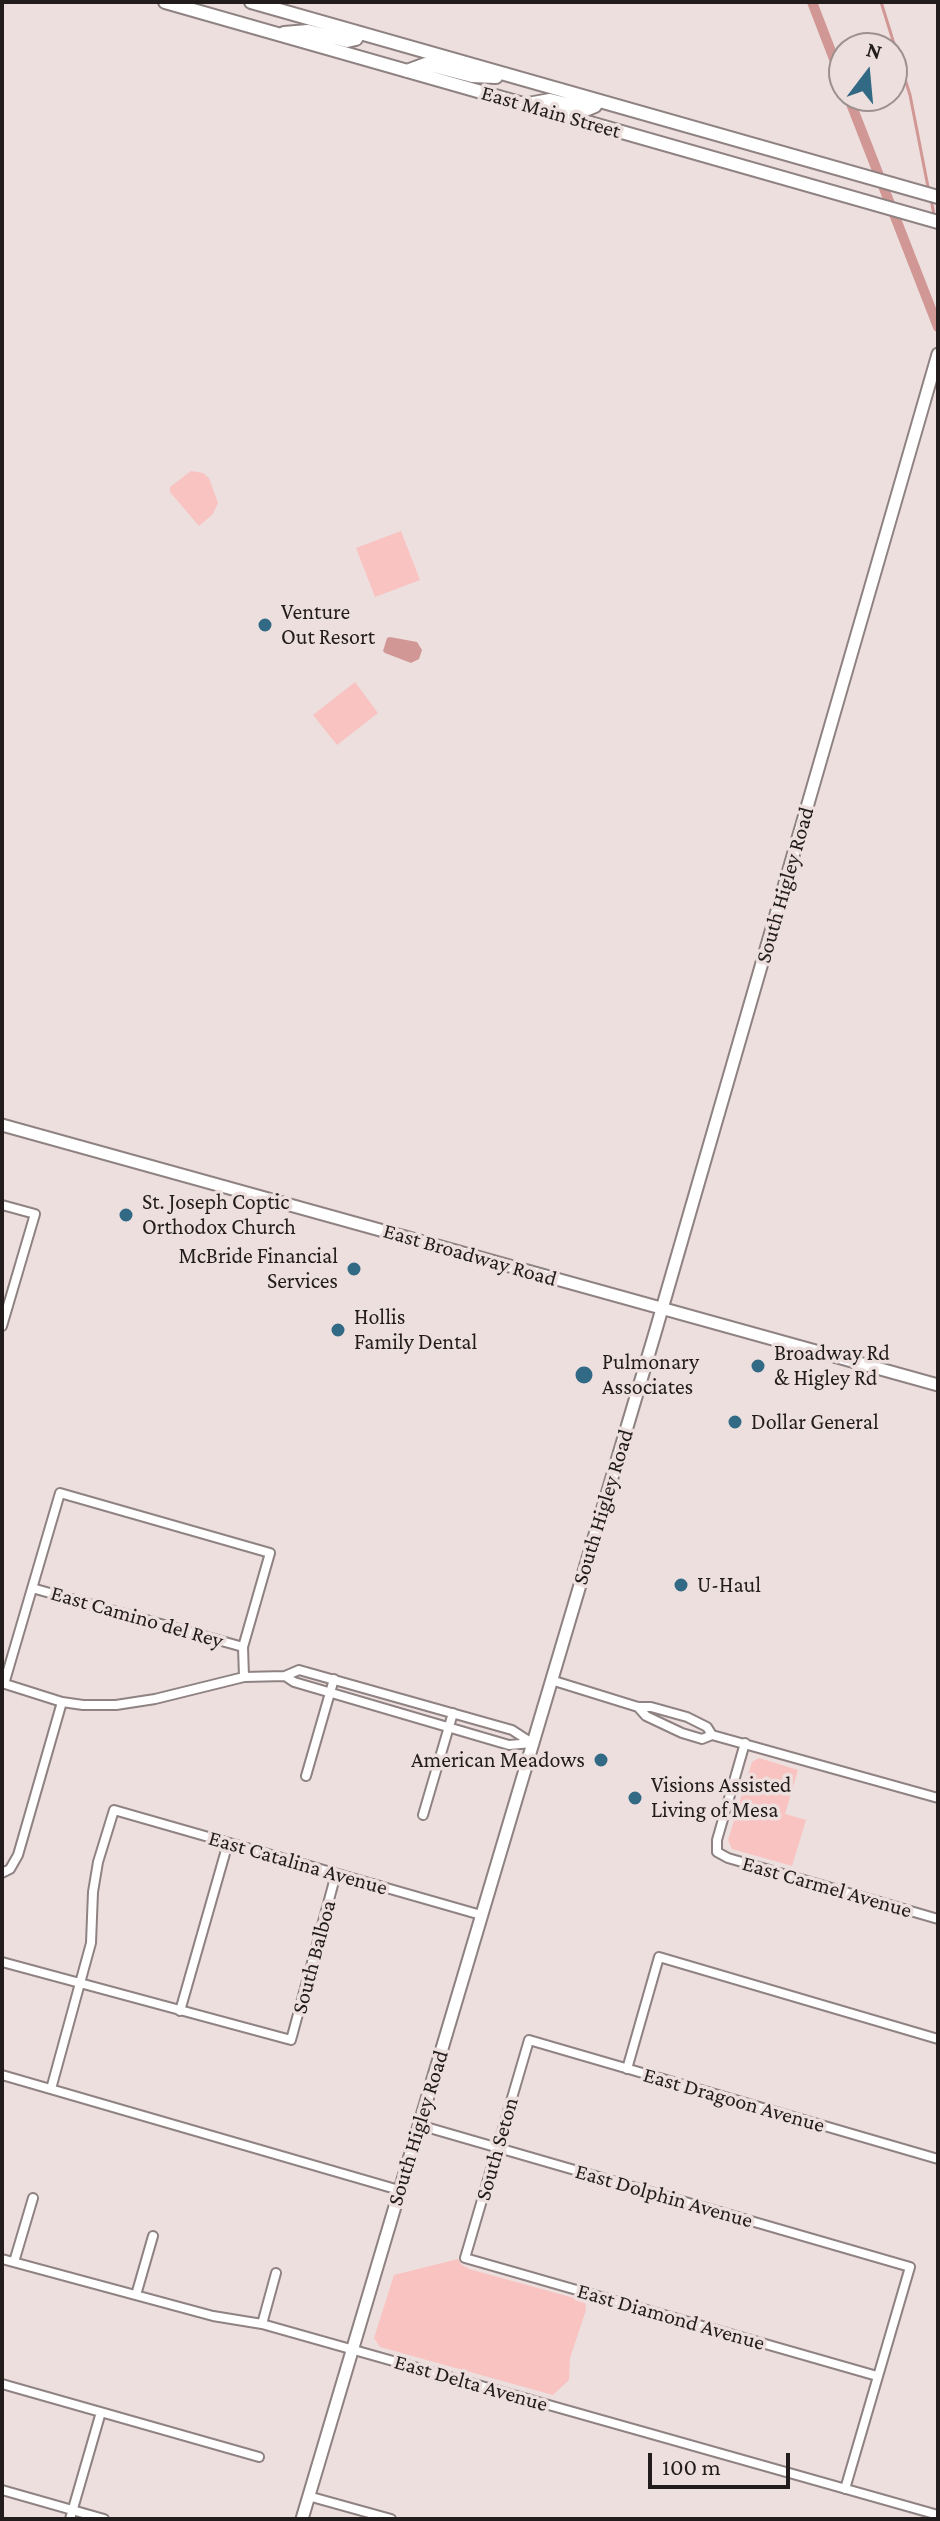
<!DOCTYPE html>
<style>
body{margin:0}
#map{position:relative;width:940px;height:2521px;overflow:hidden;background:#eddfde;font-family:"Crimson Pro",serif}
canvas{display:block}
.frame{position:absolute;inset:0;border:4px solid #221d1c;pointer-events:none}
.north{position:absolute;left:828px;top:32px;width:80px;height:80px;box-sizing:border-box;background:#eddfde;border:2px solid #9c9190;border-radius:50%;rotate:16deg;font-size:22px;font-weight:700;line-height:32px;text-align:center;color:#221d1c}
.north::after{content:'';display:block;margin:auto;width:28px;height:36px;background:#326984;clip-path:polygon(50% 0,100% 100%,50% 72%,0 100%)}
.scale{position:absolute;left:648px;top:2453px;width:142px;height:36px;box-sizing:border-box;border:4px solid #221d1c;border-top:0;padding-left:10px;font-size:24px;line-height:28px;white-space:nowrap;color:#221d1c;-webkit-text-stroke:6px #eddfde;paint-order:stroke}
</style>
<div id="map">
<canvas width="940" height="2521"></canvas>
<div class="frame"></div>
<div class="north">N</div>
<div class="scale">100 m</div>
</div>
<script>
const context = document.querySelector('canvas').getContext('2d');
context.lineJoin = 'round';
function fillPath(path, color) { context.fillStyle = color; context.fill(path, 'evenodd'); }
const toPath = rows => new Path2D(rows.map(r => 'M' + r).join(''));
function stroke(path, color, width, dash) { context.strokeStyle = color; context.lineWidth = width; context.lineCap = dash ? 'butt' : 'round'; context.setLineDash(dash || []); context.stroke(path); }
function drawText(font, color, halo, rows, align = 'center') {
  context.font = font + ' "Crimson Pro",serif'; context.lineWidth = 7; context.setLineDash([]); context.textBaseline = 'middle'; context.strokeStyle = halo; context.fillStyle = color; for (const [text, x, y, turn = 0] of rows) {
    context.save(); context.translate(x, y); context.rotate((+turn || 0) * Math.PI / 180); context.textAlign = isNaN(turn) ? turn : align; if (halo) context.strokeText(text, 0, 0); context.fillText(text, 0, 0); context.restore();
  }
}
const green = toPath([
 [191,471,203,473,209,478,218,503,213,514,199,526,170,492,170,487],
 [401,531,420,580,375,597,356,548],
 [355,682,378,713,337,745,313,715],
 [759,1758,798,1770,785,1814,806,1820,792,1866,732,1849,728,1840,752,1762],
 [458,2259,462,2265,469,2269,585,2301,586,2310,570,2358,569,2380,553,2395,380,2347,374,2338,394,2275]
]);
const water = toPath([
 [390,637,417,642,422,650,419,659,411,663,385,653,383,651,387,638]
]);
const stream = toPath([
 [881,2,910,95,929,192],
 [931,199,934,215]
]);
const canal = toPath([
 [812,2,844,85],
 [848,96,938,327]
]);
const minor = toPath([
 [2,1205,35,1214,2,1326],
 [32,1588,243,1647],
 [285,1676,294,1682,509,1745,532,1743],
 [551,1680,638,1707,651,1707,687,1717,707,1727,712,1735],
 [2,1683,62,1702,83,1705,116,1705,155,1699,244,1677,285,1676,299,1670,512,1730,532,1743],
 [4,1684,60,1493,270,1553,243,1647,244,1677],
 [638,1707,646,1716,682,1733,702,1739,712,1735,938,1798],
 [745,1743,717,1840,717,1852,728,1858,938,1919],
 [306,1776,334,1679],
 [423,1815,453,1713],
 [2,1873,10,1869,18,1855,62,1702],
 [2,1962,291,2040,336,1874],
 [180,2011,228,1843],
 [627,2069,659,1957,938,2039],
 [2,2075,399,2190],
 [51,2089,91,1943,93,1892,98,1862,114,1810,481,1915],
 [419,2125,910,2267,845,2489],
 [2,2259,213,2316,262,2324,938,2515],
 [14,2262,33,2198],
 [136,2295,153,2236],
 [262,2324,276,2273],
 [877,2376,465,2258,529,2040,938,2159],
 [2,2384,259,2457],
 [2,2490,104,2519],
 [308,2496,391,2519],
 [70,2519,101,2412]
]);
const secondary = toPath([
 [2,1125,938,1385],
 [302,2519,655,1333,938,354]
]);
const primary = toPath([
 [165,2,938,222],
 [251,2,938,197],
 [284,33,308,31,347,41,356,39,359,33],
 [407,71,426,64,472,76,496,77],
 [528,104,550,100,588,109,595,106,598,101]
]);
const markers = [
 [265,625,8,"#326984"],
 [126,1215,8,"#326984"],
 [354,1269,8,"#326984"],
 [338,1330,8,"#326984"],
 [758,1366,8,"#326984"],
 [584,1375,10,"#326984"],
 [735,1422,8,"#326984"],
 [681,1585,8,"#326984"],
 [601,1760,8,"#326984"],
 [635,1798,8,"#326984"]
];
const streetNames = [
 ["East Main Street",551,112,16],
 ["South Higley Road",785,885,-74],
 ["East Broadway Road",470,1255,16],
 ["South Higley Road",603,1507,-73],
 ["East Camino del Rey",137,1617,16],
 ["East Catalina Avenue",298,1863,16],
 ["East Carmel Avenue",827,1887,16],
 ["South Balboa",314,1957,-75],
 ["East Dragoon Avenue",734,2100,16],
 ["South Higley Road",418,2128,-73],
 ["South Seton",497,2149,-74],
 ["East Dolphin Avenue",664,2196,16],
 ["East Diamond Avenue",671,2317,16],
 ["East Delta Avenue",471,2383,16]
];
const poiNames = [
 ["Venture",281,612],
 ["Out Resort",281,637],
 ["St. Joseph Coptic",142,1202],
 ["Orthodox Church",142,1227],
 ["McBride Financial",338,1256,"right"],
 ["Services",338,1281,"right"],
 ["Hollis",354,1317],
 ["Family Dental",354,1342],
 ["Broadway Rd",774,1353],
 ["& Higley Rd",774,1378],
 ["Pulmonary",602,1362],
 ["Associates",602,1387],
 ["Dollar General",751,1422],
 ["U-Haul",697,1585],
 ["American Meadows",585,1760,"right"],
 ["Visions Assisted",651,1785],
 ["Living of Mesa",651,1810]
];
fillPath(green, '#f8c3c1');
fillPath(water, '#d19794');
stroke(stream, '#d19794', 3);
stroke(canal, '#d19794', 10);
stroke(minor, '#8f8282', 12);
stroke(secondary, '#8f8282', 15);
stroke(primary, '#8f8282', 16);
stroke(minor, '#fff', 8);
stroke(secondary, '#fff', 11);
stroke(primary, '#fff', 12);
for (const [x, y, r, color] of markers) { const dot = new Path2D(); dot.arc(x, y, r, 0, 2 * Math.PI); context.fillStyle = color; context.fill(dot); stroke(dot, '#eddfde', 3); }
drawText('22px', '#221d1c', '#eddfde', streetNames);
drawText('22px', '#221d1c', '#eddfde', poiNames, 'left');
</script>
